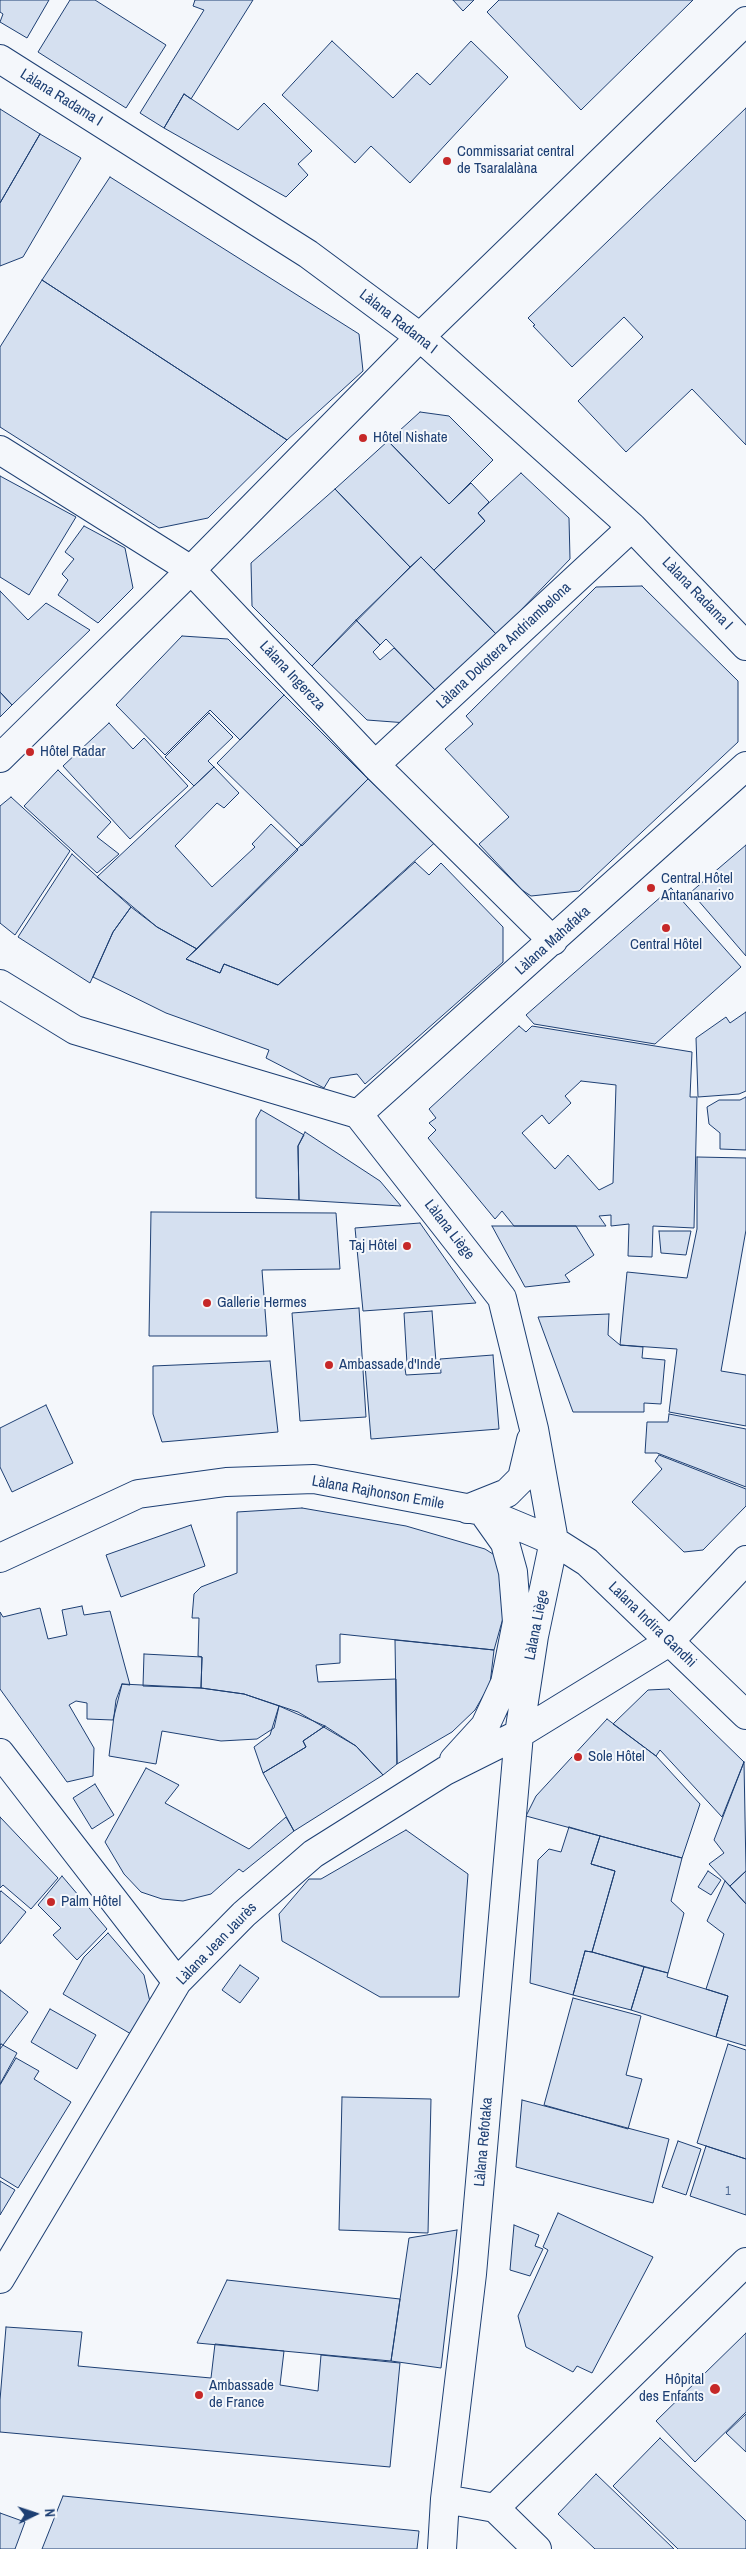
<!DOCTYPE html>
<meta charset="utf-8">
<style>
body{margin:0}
#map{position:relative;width:746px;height:2549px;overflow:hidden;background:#f4f7fb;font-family:"Archivo Narrow",sans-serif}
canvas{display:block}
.north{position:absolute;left:10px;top:2489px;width:50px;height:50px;-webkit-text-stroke:4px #f4f7fb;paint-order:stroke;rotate:86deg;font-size:14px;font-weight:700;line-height:20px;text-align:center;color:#1d3f73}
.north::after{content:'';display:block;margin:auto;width:18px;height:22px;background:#1d3f73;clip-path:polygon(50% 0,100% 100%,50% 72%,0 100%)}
</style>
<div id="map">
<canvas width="746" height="2549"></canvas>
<div class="north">N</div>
</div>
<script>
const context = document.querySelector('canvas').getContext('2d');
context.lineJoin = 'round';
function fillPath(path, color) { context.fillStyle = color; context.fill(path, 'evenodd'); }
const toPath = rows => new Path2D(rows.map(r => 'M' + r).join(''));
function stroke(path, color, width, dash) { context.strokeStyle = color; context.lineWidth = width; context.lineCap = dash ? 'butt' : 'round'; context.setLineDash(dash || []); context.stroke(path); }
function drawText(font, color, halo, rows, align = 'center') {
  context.font = font + ' "Archivo Narrow",sans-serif'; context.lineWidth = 4; context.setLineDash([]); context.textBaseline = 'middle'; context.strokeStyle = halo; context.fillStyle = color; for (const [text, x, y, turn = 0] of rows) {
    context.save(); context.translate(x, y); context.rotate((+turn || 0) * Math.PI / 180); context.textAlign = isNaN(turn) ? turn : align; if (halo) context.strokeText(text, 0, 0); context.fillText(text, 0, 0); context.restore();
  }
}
const building = toPath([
 [0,0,49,0,27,38,0,22,3,14,0,12,0,0],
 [70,0,95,0,166,45,126,108,38,52,70,0],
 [195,0,253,0,191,99,184,94,164,128,140,113,204,10,193,6,195,0],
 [453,0,474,0,463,11,453,0],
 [499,0,693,0,581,110,487,12,499,0],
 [332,41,393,98,417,73,430,85,471,41,508,77,410,183,371,146,355,163,282,95,332,41],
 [184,94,238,130,264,103,312,151,298,164,308,175,286,197,164,128,184,94],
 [746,108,746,445,692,389,626,452,578,401,643,337,624,317,572,367,533,326,535,325,528,318,746,108],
 [0,109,40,134,0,203,0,109],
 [40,134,81,158,23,257,0,266,0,203,40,134],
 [110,177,359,334,363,371,287,440,42,280,110,177],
 [42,280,287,440,208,518,159,528,0,427,0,347,42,280],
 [420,412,449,416,493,460,449,504,388,441,420,412],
 [388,441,449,504,471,483,489,502,478,513,485,521,434,570,421,557,410,567,335,489,388,441],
 [521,473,569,518,570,559,497,635,434,570,485,521,478,513,521,473],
 [0,476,76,517,29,595,0,577,0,476],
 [335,489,410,567,312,666,252,606,251,563,335,489],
 [84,526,125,548,133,588,98,623,58,595,68,580,62,574,74,559,65,552,84,526],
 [421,557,497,635,438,693,386,639,380,645,356,620,421,557],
 [642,586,738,681,738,742,579,891,531,896,522,890,479,844,509,817,445,749,473,724,466,716,596,587,642,586],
 [0,591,28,620,46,603,90,630,12,705,0,692,0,591],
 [356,620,380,645,373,652,380,660,394,648,438,693,407,723,367,720,312,666,356,620],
 [182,636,228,639,284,695,240,740,210,710,165,755,116,705,182,636],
 [0,692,12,705,0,717,0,692],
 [284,695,368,779,302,846,217,763,284,695],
 [209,713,233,737,208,761,214,767,194,786,165,757,209,713],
 [109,723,133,749,144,738,188,786,130,839,63,766,109,723],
 [214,767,239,793,224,808,217,803,175,846,212,887,255,847,252,844,271,824,298,850,197,949,157,927,97,877,214,767],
 [58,770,111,822,97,837,119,854,97,873,24,806,58,770],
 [368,779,420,828,441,837,278,985,224,964,220,973,186,959,368,779],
 [11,797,70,851,15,935,0,923,0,806,11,797],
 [746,845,746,956,691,892,746,845],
 [72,854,131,907,113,932,90,983,18,937,72,854],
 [415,862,429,875,441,863,503,927,503,962,365,1084,357,1074,330,1078,324,1088,266,1058,269,1050,166,1013,93,977,113,932,131,907,157,927,197,949,186,959,220,973,224,964,278,985,415,862],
 [671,888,741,967,655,1044,534,1024,526,1015,671,888],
 [746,1012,746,1091,739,1094,698,1097,696,1038,726,1017,730,1023,746,1012],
 [519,1026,526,1032,532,1026,692,1052,690,1097,697,1097,694,1228,653,1226,652,1257,628,1256,629,1224,611,1226,611,1215,599,1216,606,1226,514,1226,502,1211,495,1219,428,1138,436,1130,429,1123,436,1118,429,1109,519,1026],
 [581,1081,616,1085,613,1183,599,1190,568,1155,555,1169,522,1133,542,1115,549,1124,571,1103,565,1096,581,1081],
 [746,1097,746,1150,720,1149,720,1133,709,1124,707,1107,719,1100,740,1100,746,1097],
 [261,1110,304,1135,298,1146,299,1200,256,1198,256,1119,261,1110],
 [305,1132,380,1181,401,1206,299,1200,298,1146,305,1132],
 [697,1157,746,1158,746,1230,721,1371,746,1375,746,1426,669,1412,677,1349,620,1345,627,1272,687,1278,697,1229,697,1157],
 [151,1212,336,1213,340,1269,262,1270,267,1336,149,1336,151,1212],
 [420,1223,476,1303,363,1311,355,1228,420,1223],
 [492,1226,576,1226,594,1255,565,1275,570,1282,525,1287,492,1226],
 [659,1231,691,1231,686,1255,661,1253,659,1231],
 [359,1308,366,1417,300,1421,292,1313,359,1308],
 [432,1311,436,1362,407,1364,404,1313,432,1311],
 [609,1314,608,1335,620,1345,643,1347,642,1358,665,1360,661,1404,644,1403,644,1412,573,1412,538,1317,609,1314],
 [493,1355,499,1429,371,1439,365,1365,404,1362,406,1375,441,1373,440,1359,493,1355],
 [270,1361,278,1432,162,1442,153,1414,153,1366,270,1361],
 [46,1405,73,1463,12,1492,0,1467,0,1428,46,1405],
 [669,1414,746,1429,746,1487,657,1453,645,1453,647,1422,668,1422,669,1414],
 [659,1455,746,1489,746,1506,703,1550,684,1552,632,1502,662,1469,655,1461,659,1455],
 [302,1508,406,1526,485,1549,496,1556,503,1575,503,1618,494,1650,340,1634,340,1663,316,1665,318,1682,396,1679,397,1764,383,1775,356,1746,298,1712,244,1694,201,1688,202,1657,198,1656,199,1618,192,1618,194,1594,201,1587,237,1573,237,1512,302,1508],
 [191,1525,205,1566,121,1597,106,1555,191,1525],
 [82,1606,84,1615,110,1611,130,1685,122,1684,113,1720,87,1719,87,1703,76,1701,69,1705,94,1748,93,1776,67,1782,0,1689,0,1612,3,1617,40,1608,48,1639,67,1635,62,1610,82,1606],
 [395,1640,494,1650,490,1684,475,1710,452,1732,397,1764,395,1640],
 [144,1654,202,1657,201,1688,143,1686,144,1654],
 [122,1684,201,1688,244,1694,279,1706,274,1728,257,1739,221,1741,162,1731,156,1764,109,1756,116,1700,122,1684],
 [669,1689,744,1762,722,1817,660,1750,656,1756,613,1724,648,1690,669,1689],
 [279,1706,325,1726,303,1741,306,1747,263,1773,254,1747,270,1735,279,1706],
 [607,1719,656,1756,700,1804,682,1858,526,1816,536,1796,607,1719],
 [325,1726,356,1746,383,1775,294,1831,263,1773,306,1747,303,1741,325,1726],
 [744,1762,746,1871,730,1886,709,1864,724,1853,714,1840,744,1762],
 [146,1768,179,1785,165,1803,249,1849,286,1817,294,1831,243,1872,239,1869,211,1894,183,1901,162,1899,141,1892,124,1874,105,1842,146,1768],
 [95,1784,114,1815,92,1829,73,1798,95,1784],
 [0,1817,58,1878,31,1909,3,1885,0,1888,0,1817],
 [569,1827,600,1836,591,1864,615,1871,592,1952,585,1951,573,1995,530,1983,538,1860,549,1849,561,1852,569,1827],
 [406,1830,468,1874,459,1997,380,1997,282,1941,279,1914,309,1879,321,1879,406,1830],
 [600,1836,682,1858,671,1901,684,1913,668,1973,592,1952,615,1871,591,1864,600,1836],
 [708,1871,721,1880,711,1895,698,1887,708,1871],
 [746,1871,746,1904,730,1886,746,1871],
 [62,1876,107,1929,77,1960,53,1935,61,1928,38,1905,62,1876],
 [725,1881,746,1904,746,2046,716,2037,728,1996,706,1989,724,1934,707,1921,725,1881],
 [1,1891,26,1912,0,1944,0,1892,1,1891],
 [108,1933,144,1975,150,2002,131,2034,63,1994,84,1957,108,1933],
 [585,1951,592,1952,644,1967,631,2010,573,1995,585,1951],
 [240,1965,259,1978,240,2003,222,1990,240,1965],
 [644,1967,668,1973,667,1977,728,1996,716,2037,631,2010,644,1967],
 [0,1990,28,2012,0,2049,0,1990],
 [573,1998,641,2016,626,2075,642,2079,628,2129,544,2105,573,1998],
 [50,2009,96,2035,77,2069,31,2042,50,2009],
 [1,2044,17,2053,0,2084,0,2045,1,2044],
 [728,2044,746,2050,746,2159,697,2143,728,2044],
 [16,2058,39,2071,34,2079,71,2102,18,2188,0,2177,0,2085,16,2058],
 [342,2097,431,2099,428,2233,339,2230,342,2097],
 [522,2100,669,2139,653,2203,516,2167,522,2100],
 [678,2141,701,2149,686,2195,662,2187,678,2141],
 [706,2146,746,2159,746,2215,690,2196,706,2146],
 [0,2181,15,2190,0,2215,0,2181],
 [558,2213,653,2257,592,2373,577,2366,573,2372,526,2347,518,2316,548,2250,543,2247,558,2213],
 [514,2225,539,2235,535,2246,543,2249,530,2276,510,2270,514,2225],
 [457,2230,441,2368,391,2361,409,2238,457,2230],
 [227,2280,400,2299,391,2361,197,2343,227,2280],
 [6,2327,82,2332,78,2366,211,2378,215,2344,284,2351,280,2385,318,2391,321,2355,400,2363,390,2467,0,2432,0,2400,6,2327],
 [746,2333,746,2412,695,2462,656,2421,746,2333],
 [746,2414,746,2452,726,2433,746,2414],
 [660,2438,746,2521,746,2549,678,2549,613,2486,660,2438],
 [596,2474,674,2549,595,2549,558,2514,596,2474],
 [63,2496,419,2531,417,2549,42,2549,63,2496],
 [0,2513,25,2522,15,2549,0,2549,0,2513]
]);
const minor = toPath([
 [0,59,308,254,420,337,632,527,746,646],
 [0,450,191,570,375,765,553,941],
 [0,758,191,570,420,337,746,21],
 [375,765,632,527],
 [0,984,75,1030,358,1114,502,1298,534,1429,554,1541,534,1636,519,1734,472,2274,445,2499,442,2549],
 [358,1114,746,766],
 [467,1509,507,1493,522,1478,531,1440],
 [0,1558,138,1494,226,1482,314,1479,482,1511,554,1541,587,1562,746,1715],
 [0,1753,177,1982],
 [454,1760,485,1726,505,1683,517,1622,513,1572,505,1543,483,1512],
 [0,2279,177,1982,244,1914,313,1854,445,1771,519,1734,669,1642,746,1560],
 [445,2499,495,2508,537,2549],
 [495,2508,746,2262]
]);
const markers = [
 [447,161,5,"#c62828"],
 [363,438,5,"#c62828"],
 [30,752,5,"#c62828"],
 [651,888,5,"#c62828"],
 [666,928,5,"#c62828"],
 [407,1246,5,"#c62828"],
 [207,1303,5,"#c62828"],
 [329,1365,5,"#c62828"],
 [578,1757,5,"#c62828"],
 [51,1902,5,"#c62828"],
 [715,2389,6,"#c62828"],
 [199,2395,5,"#c62828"]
];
const numberNames = [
 ["1",728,2192]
];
const streetNames = [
 ["Làlana Radama I",61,98,32],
 ["Làlana Radama I",398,322,38],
 ["Làlana Radama I",697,594,46],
 ["Làlana Dokotera Andriambelona",504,646,-43],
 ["Làlana Ingereza",292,676,47],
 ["Làlana Mahafaka",553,941,-42],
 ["Làlana Liège",449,1230,52],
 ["Làlana Rajhonson Emile",378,1493,10],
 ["Làlana Liège",537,1625,-79],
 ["Lalana Indira Gandhi",652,1625,44],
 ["Làlana Jean Jaurès",217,1944,-46],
 ["Làlana Refotaka",484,2142,-85]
];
const poiNames = [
 ["Commissariat central",457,152],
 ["de Tsaralalàna",457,169],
 ["Hôtel Nishate",373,438],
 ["Hôtel Radar",40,752],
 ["Central Hôtel",661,879],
 ["Antananarivo",661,896],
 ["Central Hôtel",666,945,"center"],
 ["Taj Hôtel",397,1246,"right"],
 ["Gallerie Hermes",217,1303],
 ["Ambassade d'Inde",339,1365],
 ["Sole Hôtel",588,1757],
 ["Palm Hôtel",61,1902],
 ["Hôpital",704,2380,"right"],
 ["des Enfants",704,2397,"right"],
 ["Ambassade",209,2386],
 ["de France",209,2403]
];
fillPath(building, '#d5e0f0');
stroke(building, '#1d3f73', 1);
stroke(minor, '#1d3f73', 30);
stroke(minor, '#f4f7fb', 28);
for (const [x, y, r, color] of markers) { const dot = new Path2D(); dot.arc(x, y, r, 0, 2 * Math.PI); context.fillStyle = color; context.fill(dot); stroke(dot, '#f4f7fb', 2); }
drawText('12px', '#4b6792', null, numberNames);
drawText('15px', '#1d3f73', '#f4f7fb', streetNames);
drawText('15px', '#1d3f73', '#f4f7fb', poiNames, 'left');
</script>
